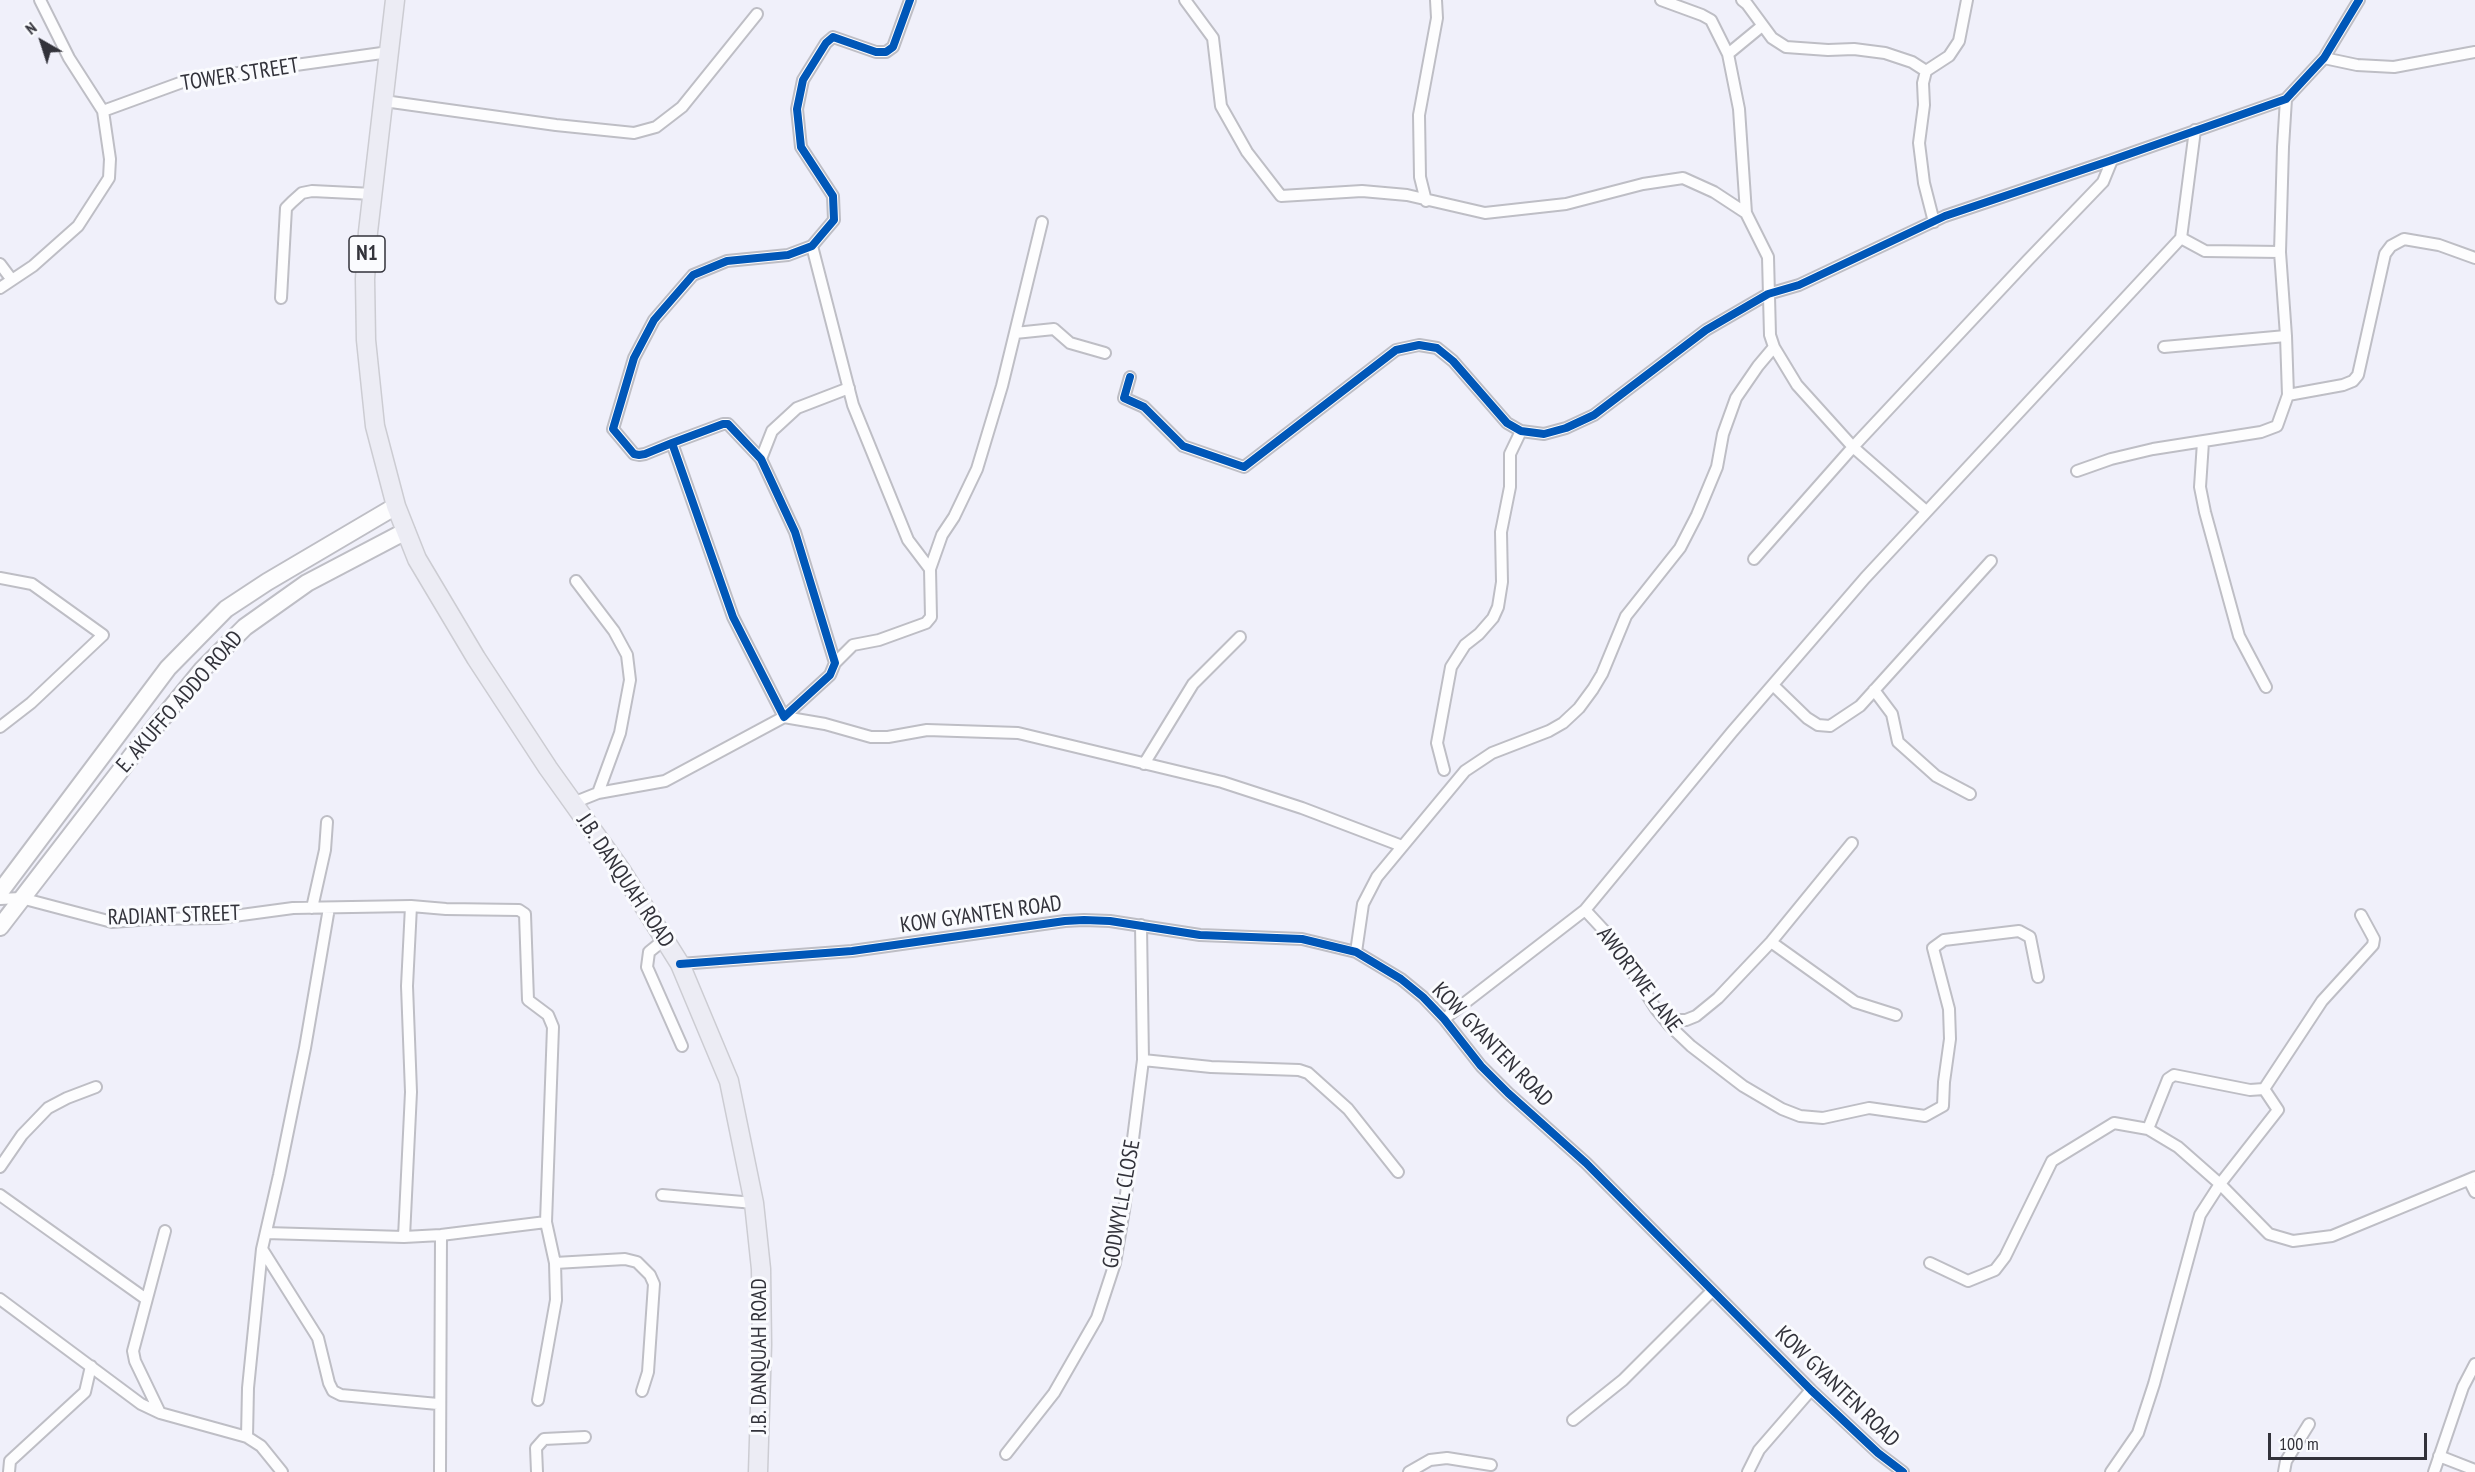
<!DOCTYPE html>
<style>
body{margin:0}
#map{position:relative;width:2475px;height:1472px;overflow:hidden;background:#f0f0fa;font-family:"PT Sans Narrow",sans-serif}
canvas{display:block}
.north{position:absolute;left:12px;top:12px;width:60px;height:60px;-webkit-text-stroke:4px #fafbfe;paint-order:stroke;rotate:321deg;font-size:16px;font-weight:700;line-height:24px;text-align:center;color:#32323a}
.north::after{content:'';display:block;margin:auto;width:21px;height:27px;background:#32323a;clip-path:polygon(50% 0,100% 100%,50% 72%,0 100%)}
.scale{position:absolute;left:2268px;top:1433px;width:159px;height:27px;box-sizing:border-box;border:3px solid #32323a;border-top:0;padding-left:8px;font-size:18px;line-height:21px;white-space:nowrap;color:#32323a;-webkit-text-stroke:4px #fafbfe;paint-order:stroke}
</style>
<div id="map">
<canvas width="2475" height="1472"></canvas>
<div class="north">N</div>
<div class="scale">100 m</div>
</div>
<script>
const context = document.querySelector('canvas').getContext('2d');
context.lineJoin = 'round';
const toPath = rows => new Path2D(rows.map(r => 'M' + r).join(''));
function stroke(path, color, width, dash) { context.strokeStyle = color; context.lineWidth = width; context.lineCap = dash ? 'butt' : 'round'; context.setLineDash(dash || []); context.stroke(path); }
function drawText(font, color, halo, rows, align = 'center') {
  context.font = font + ' "PT Sans Narrow",sans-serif'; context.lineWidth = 6; context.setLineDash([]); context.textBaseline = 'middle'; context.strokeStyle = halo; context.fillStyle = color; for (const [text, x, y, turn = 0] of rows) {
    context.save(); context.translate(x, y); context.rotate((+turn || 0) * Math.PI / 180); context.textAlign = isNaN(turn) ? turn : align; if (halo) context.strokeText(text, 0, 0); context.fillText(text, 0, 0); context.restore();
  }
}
const minor = toPath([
 [1185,0,1213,38,1221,106,1247,152,1281,196,1362,191,1407,195,1485,213,1566,204,1643,184,1683,178,1714,192,1746,213],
 [1661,0,1702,15,1711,20,1728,54,1739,109,1746,213,1768,257,1770,335,1774,347,1797,385,1853,447,1926,511],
 [1742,0,1747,4,1772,38,1786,47,1828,50,1854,49,1885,53,1912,62,1926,71],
 [1728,54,1762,26],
 [2324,58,2357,65,2394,67,2475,52],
 [384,101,556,125,634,133,656,127,682,107,757,14],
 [103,111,188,80,389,52],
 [1426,201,1420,177,1419,115,1437,18,1436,0],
 [1934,222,1924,183,1919,143,1924,105,1923,83,1926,71,1949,56,1959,41,1967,0],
 [2181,238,2205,251,2280,252],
 [812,246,853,405,908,540,930,569],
 [0,264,12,280],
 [0,288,33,266,78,226,109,178,110,159,103,111,69,58,40,0],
 [281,298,286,208,292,202,302,193,312,191,373,194],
 [1015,333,1054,329,1070,343,1105,353],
 [2164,347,2286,336],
 [1130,377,1124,398,1144,407,1183,446,1244,467,1396,350,1419,345,1437,348,1453,361,1507,423,1521,431,1544,434,1566,428,1594,415,1706,330,1768,294,1799,285,1945,216,2112,160,2286,99,2324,58,2359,0],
 [2288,395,2343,385,2353,381,2358,375,2385,254,2391,246,2404,239,2439,245,2475,258],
 [2203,442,2200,487,2205,512,2239,636,2266,687],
 [672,443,733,617,784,717,830,675,835,663,795,532,761,459,728,424,723,424,672,443,645,454,639,455,634,454,613,429,634,358,654,320,693,275,727,261,788,255,812,246,834,220,833,196,801,147,797,109,803,80,826,43,833,37,876,52,886,52,893,47,910,0],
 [761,459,772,431,797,408,849,388],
 [2077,471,2111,459,2153,449,2261,432,2277,426,2288,395,2286,336,2280,252,2283,147,2286,99],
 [1754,559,1853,447,2028,260,2103,182,2112,160],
 [0,578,32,584,103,635,31,703,0,727],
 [576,581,614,631,627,655,630,680,620,733,598,793],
 [835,663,853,645,879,640,926,623,931,617,930,569,942,535,954,517,977,469,1002,386,1042,222],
 [1774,686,1807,718,1818,725,1830,726,1860,706,1991,561],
 [1874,690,1892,714,1898,742,1936,776,1970,794],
 [1144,764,1193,684,1240,637],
 [1444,770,1437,743,1451,667,1465,645,1479,634,1493,618,1498,607,1502,582,1501,532,1510,487,1510,454,1521,431],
 [573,803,598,793,665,781,784,717,825,724,871,737,888,737,927,730,1018,733,1222,782,1302,808,1402,846],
 [0,899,21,898,112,922,151,919,219,918,293,908,411,906,407,986,411,1092,404,1237],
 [312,908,325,850,327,822],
 [1585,910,1611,938,1656,1009,1670,1026,1691,1046,1743,1086,1782,1109,1800,1116,1823,1118,1869,1108,1925,1116,1943,1106,1944,1082,1950,1039,1949,1009,1933,948,1944,940,2019,931,2030,937,2038,977],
 [665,939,649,952,647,967,682,1046],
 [1771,942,1855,1002,1896,1015],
 [1356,952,1363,904,1377,877,1465,771,1492,753,1549,731,1563,723,1579,708,1593,689,1602,674,1626,616,1680,548,1697,515,1717,467,1723,434,1736,398,1758,366,1774,347],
 [680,964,852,951,1065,921,1084,920,1110,921,1200,935,1302,939,1356,952,1401,979,1423,997,1444,1019,1481,1066,1508,1093,1586,1163,1811,1390,1878,1453,1903,1472],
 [1663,1017,1673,1020,1686,1020,1696,1016,1718,998,1771,942,1852,843],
 [1444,1019,1585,910,1732,732,1865,578,2181,238,2195,130],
 [1143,1060,1211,1067,1299,1070,1308,1073,1348,1109,1398,1172],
 [2148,1129,2168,1079,2174,1075,2250,1090,2264,1089,2322,1001,2373,945,2374,939,2361,915],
 [0,1167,22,1135,48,1108,67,1098,96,1087],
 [2469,1180,2475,1192],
 [0,1195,146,1299],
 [662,1195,754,1203],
 [266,1233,404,1237,441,1235,546,1222,553,1027,548,1015,528,1000,525,914,519,910,446,909,411,906],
 [262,1249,318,1338,329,1383,333,1391,341,1395,438,1404],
 [555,1263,625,1259,637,1262,650,1275,654,1284,648,1372,642,1391],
 [1930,1263,1968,1281,1995,1270,2005,1257,2052,1161,2114,1123,2148,1129,2178,1147,2220,1184,2269,1234,2293,1241,2332,1236,2475,1177],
 [0,1299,141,1404,160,1413,247,1437,261,1446,282,1472],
 [538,1400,556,1300,555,1263,546,1222],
 [160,1413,135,1361,133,1351,165,1231],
 [1573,1420,1623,1380,1712,1291],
 [247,1437,248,1388,262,1249,279,1175,305,1048,329,908],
 [1006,1454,1054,1393,1097,1318,1115,1263,1124,1210,1143,1060,1141,925],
 [2439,1456,2475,1470],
 [9,1472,10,1461,85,1392,91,1366],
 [440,1472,441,1235],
 [537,1472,536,1448,544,1439,585,1437],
 [1409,1472,1430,1460,1447,1458,1491,1465],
 [1748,1472,1759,1450,1811,1390],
 [2111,1472,2138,1433,2154,1384,2200,1215,2220,1184,2278,1110,2264,1089],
 [2284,1472,2286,1461,2309,1424],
 [2434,1472,2463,1387,2475,1364]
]);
const secondary = toPath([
 [0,892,168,668,226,609,267,582,396,506],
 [0,927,137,749,202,670,245,627,307,583,406,531]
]);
const trunk = toPath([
 [395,0,368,232,365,279,366,340,375,426,396,506,417,559,476,658,548,768,621,870,680,964,729,1081,754,1203,761,1269,762,1345,758,1472]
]);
const cycleway = toPath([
 [1130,377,1124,398,1144,407,1183,446,1244,467,1396,350,1419,345,1437,348,1453,361,1507,423,1521,431,1544,434,1566,428,1594,415,1706,330,1768,294,1799,285,1945,216,2112,160,2286,99,2324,58,2359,0],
 [672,443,733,617,784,717,830,675,835,663,795,532,761,459,728,424,723,424,672,443,645,454,639,455,634,454,613,429,634,358,654,320,693,275,727,261,788,255,812,246,834,220,833,196,801,147,797,109,803,80,826,43,833,37,876,52,886,52,893,47,910,0],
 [680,964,852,951,1065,921,1084,920,1110,921,1200,935,1302,939,1356,952,1401,979,1423,997,1444,1019,1481,1066,1508,1093,1586,1163,1811,1390,1878,1453,1903,1472]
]);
const shields = [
 [367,254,36]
];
const shieldNames = [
 ["N1",367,254]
];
const streetNames = [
 ["TOWER STREET",240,75,-9],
 ["E. AKUFFO ADDO ROAD",180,702,-49],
 ["J.B. DANQUAH ROAD",625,881,56],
 ["KOW GYANTEN ROAD",981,915,-8],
 ["RADIANT STREET",174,916,-2],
 ["AWORTWE LANE",1639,980,53],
 ["KOW GYANTEN ROAD",1492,1045,46],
 ["GODWYLL CLOSE",1122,1204,-80],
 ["J.B. DANQUAH ROAD",760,1356,-90],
 ["KOW GYANTEN ROAD",1837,1387,44]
];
stroke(minor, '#bebec5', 14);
stroke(secondary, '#bebec5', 20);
stroke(trunk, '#ccccd2', 21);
stroke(minor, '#fdfdfe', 10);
stroke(secondary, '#fdfdfe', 16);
stroke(trunk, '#ececf4', 18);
stroke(cycleway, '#0057b8', 8);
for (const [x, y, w] of shields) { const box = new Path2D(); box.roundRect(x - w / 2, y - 18, w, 36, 4.5); context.fillStyle = '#fafbfe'; context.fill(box); stroke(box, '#32323a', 1.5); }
drawText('bold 21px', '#32323a', null, shieldNames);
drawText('22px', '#32323a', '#fafbfe', streetNames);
</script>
